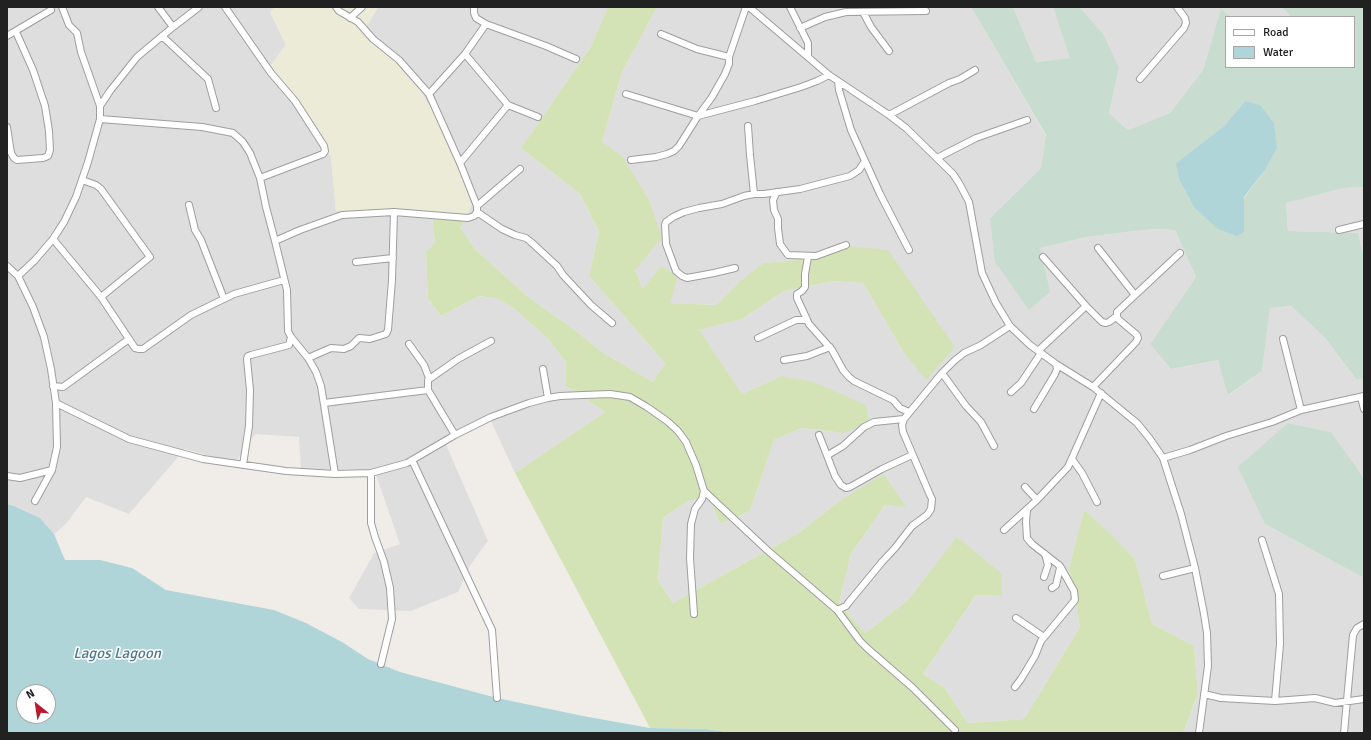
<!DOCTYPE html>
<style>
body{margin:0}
#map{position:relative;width:1371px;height:740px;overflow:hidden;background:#f0ede9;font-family:Signika,sans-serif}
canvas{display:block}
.frame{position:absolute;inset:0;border:8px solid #212121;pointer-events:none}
.legend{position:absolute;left:1225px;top:16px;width:130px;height:52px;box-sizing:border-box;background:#fff;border:1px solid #a6a6a6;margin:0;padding:5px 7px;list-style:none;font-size:12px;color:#212121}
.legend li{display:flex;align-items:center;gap:8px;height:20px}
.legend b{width:20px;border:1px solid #a6a6a6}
.north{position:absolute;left:16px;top:684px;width:40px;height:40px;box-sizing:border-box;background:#fff;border:1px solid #a6a6a6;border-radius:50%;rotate:330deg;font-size:11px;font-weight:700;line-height:16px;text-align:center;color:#212121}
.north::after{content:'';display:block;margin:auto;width:14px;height:18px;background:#b91a31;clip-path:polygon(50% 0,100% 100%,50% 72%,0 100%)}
</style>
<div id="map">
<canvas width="1371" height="740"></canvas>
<div class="frame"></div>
<ul class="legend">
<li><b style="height:5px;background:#fff"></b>Road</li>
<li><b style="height:11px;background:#b0d5d8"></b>Water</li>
</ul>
<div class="north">N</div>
</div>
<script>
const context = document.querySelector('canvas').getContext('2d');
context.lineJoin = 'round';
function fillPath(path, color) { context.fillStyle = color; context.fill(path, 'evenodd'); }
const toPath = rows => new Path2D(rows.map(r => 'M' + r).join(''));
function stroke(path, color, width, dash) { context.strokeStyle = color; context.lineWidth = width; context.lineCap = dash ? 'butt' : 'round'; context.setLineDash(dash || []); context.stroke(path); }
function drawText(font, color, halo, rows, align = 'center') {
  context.font = font + ' Signika,sans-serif'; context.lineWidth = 3; context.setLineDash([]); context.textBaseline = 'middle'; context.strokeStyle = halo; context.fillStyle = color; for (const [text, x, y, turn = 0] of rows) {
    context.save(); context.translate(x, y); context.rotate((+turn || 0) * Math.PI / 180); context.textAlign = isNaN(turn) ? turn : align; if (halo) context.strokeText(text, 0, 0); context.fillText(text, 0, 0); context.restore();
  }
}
const residential = toPath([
 [7,7,275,7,270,12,286,45,270,66,331,157,336,211,432,215,435,242,426,252,428,299,441,316,479,296,498,299,515,309,549,340,566,363,566,386,605,412,515,473,489,417,444,440,488,541,471,564,458,592,411,611,359,609,349,598,374,553,400,544,374,469,301,470,299,437,255,434,235,463,185,449,129,514,86,497,66,524,54,534,40,518,14,506,7,504],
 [378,7,608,7,590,48,521,148,580,194,599,232,589,276,665,363,653,382,605,354,568,325,528,297,475,249,460,227,364,30],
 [657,7,971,7,1046,136,1041,168,990,218,1040,248,1086,237,1152,229,1175,230,1196,277,1150,344,1171,369,1218,360,1229,395,1262,371,1270,308,1291,306,1325,338,1357,380,1364,378,1364,479,1355,465,1331,432,1288,423,1265,524,1364,578,1364,733,1183,733,1198,694,1194,646,1152,624,1135,559,1084,510,1069,568,1080,627,1024,719,968,723,945,688,923,674,976,595,1002,596,958,537,907,601,865,633,839,603,851,554,885,505,906,506,841,500,797,534,673,603,658,580,663,518,688,501,709,496,720,524,750,511,774,440,802,428,843,433,781,376,742,394,698,330,742,319,784,291,834,281,863,283,904,353,849,246,800,260,763,263,741,280,716,305,669,303,643,289,635,270,602,142,622,72],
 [1013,7,1053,7,1071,58,1036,62],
 [1079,7,1282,7,1291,17,1231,17,1221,10,1203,70,1170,113,1128,130,1109,113,1119,68],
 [1364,187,1364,260,1358,233,1288,231,1286,202,1343,188]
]);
const farmland = toPath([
 [275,7,378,7,364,30,409,70,449,140,472,205,466,217,336,211,331,157,270,66,286,45,270,12]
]);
const grass = toPath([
 [608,7,657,7,622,72,602,142,622,156,649,200,662,238,635,270,643,289,661,266,678,276,670,303,716,305,741,280,763,263,800,260,849,246,888,250,955,347,926,380,904,353,863,283,834,281,784,291,742,319,699,330,742,394,781,376,814,382,866,405,869,423,843,433,802,428,774,440,750,511,720,524,709,496,688,501,663,518,658,580,673,603,797,534,841,500,884,474,906,507,885,505,851,554,839,603,865,633,907,601,957,537,1002,574,1002,596,976,595,923,674,945,688,968,723,1024,719,1080,627,1069,568,1084,510,1104,528,1135,559,1152,624,1194,646,1198,694,1183,733,734,733,706,729,650,728,515,473,605,412,566,386,566,363,549,340,515,309,498,299,479,296,441,316,428,299,426,252,435,242,432,215,466,217,460,227,475,249,528,297,568,325,605,354,653,382,665,363,589,276,599,232,580,194,521,148,590,48]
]);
const wetland = toPath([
 [971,7,1013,7,1036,62,1070,58,1053,7,1079,7,1103,34,1119,68,1109,113,1128,130,1170,113,1203,70,1221,9,1231,17,1226,17,1226,67,1354,67,1354,17,1291,17,1282,7,1364,7,1364,187,1343,188,1286,203,1288,231,1358,233,1364,260,1364,378,1357,380,1325,338,1291,306,1270,308,1262,371,1228,395,1218,360,1171,369,1150,344,1196,277,1175,230,1152,229,1086,237,1040,248,1050,292,1029,310,995,262,990,218,1041,168,1046,135],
 [1245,101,1277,149,1265,170,1244,198,1244,232,1176,163,1224,126],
 [1288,423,1331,432,1355,465,1364,479,1364,578,1265,524,1238,467]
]);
const water = toPath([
 [1245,101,1260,105,1274,123,1277,149,1265,170,1244,197,1244,232,1237,236,1218,229,1195,208,1179,179,1176,163,1224,126],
 [7,504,14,506,40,518,54,534,65,560,100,560,132,568,166,590,274,610,306,623,342,642,368,659,400,672,497,698,583,716,650,728,706,729,734,733,7,733],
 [24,692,48,692,48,716,24,716]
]);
const minor = toPath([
 [158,7,173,27],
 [225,7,271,73,295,101,324,146,325,151,323,154,260,178],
 [474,7,474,13,476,18,486,24,546,46,576,59],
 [749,7,829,75,889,115,906,128,953,174,959,183,969,202,982,273,996,303,1010,326,1030,345,1056,364,1093,387,1137,423,1150,439,1163,458,1181,514,1195,568,1204,614,1207,633,1208,666,1199,733],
 [790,7,808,43,808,56],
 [863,12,871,27,889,51],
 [350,18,362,7],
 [800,28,825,17,846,12,926,11],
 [661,34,697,49,729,57],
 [7,36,51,10],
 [162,36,208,79,216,108],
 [1140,79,1184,28,1186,23,1185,18,1177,7],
 [838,82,839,90,851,130,880,194,909,250],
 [429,94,465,54,486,24],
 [626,94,698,116,712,97,725,74,729,64,729,57,746,7],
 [508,105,538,117],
 [100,106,110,91,137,57,173,27,199,7],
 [889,115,949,83,960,79,975,70],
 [100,119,202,127,233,133,243,142,250,153,260,178,266,207,275,241,287,290,288,331,291,337,308,358,316,372,321,386,335,474],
 [748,126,750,155,754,194],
 [7,127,11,153,14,158,17,160,43,158,48,156,50,150,49,131,45,106,33,70,16,32],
 [937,158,976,138,1027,120],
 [631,160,656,157,667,154,674,151,679,146,698,116,755,101,801,87,817,81,829,75],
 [460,163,508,105,465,54],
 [82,180,96,185,101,189,150,257,101,297],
 [777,192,773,200,774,210,778,219,778,228,780,244,788,255,816,256,846,245],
 [189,205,195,230,201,240,224,299],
 [477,206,520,169],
 [477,212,502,229,515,235,526,238,531,242,557,266,563,275,591,305,612,323],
 [1339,230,1364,224],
 [53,239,101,297,135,348,139,349,143,349,191,315,234,294,284,280],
 [275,241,300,230,342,215,394,212,468,218,474,216,477,212,477,206,460,163,429,94,399,60,373,39,358,22,339,11,336,7],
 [1098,248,1135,295],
 [808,257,805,274,805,287,802,291,797,294,797,298,809,324,832,350,843,370,849,377,854,381,893,400,900,408,909,412],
 [1043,257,1086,306],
 [356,262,393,258],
 [7,266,18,276,33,307,44,337,51,369,56,403,57,447,52,470,35,501],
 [735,268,714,273,687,278,682,276,676,271,666,244,665,225,666,222,673,217,684,212,699,208,722,204,744,196,754,194,764,194,800,189,850,176,859,170,865,161],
 [18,276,35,260,53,239,64,222,76,197,88,162,100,119,100,106,81,52,77,33,69,25,62,7],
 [758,338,796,320,806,320],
 [1283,339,1301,410],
 [409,344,424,365,429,378],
 [1038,351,1086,306,1102,322,1106,323,1109,322,1117,316,1117,312,1180,253],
 [308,358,331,348,344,349,351,346,359,338,370,339,386,334,388,330,392,280,394,212],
 [784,360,807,356,830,347],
 [543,369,548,398],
 [942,373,966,406,981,422,994,446],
 [53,386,63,387,129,339],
 [1093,387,1136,342,1138,338,1137,335,1118,319,1117,316],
 [1011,392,1021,383,1041,353],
 [1361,397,1364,409],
 [56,403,129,439,203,459,286,471,335,474,371,473,407,463,455,435,491,417,529,403,548,398,560,396,583,395,610,394,630,397,647,407,667,421,678,431,686,442,696,465,704,491,767,550,837,610,860,641,867,648,913,688,955,730],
 [324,403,428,390],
 [1034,409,1055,374,1057,369,1056,364],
 [455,435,428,390,428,380,458,359,491,341],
 [819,435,835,476,841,485,846,488,850,487,882,469,912,455],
 [828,455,843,446,864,427,874,422,904,419],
 [1163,458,1190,450,1226,436,1272,422,1301,410,1364,396],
 [1072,459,1082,473,1097,502],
 [412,460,492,630,497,698],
 [243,465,249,426,250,390,247,359,248,356,251,355,289,345,291,337],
 [371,473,371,523,375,537,384,562,390,588,392,619,381,664],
 [7,476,20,478,52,470],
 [1025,487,1037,500],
 [1004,530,1037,500,1068,467,1101,393],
 [1262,540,1279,594,1280,644,1275,701],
 [1163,576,1195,568],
 [1044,577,1048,565,1045,554],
 [1052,588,1056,585,1060,568,1059,565],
 [837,610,846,606,849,602,882,562,895,548,912,526,927,515,931,509,932,499,930,495,903,432,902,425,904,419,942,373,954,361,964,353,981,345,1010,326],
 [694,614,690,558,691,524,695,509,702,499,704,491],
 [1016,618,1044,637],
 [1015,687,1021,679,1035,656,1041,641,1075,600,1074,591,1060,566,1032,544,1027,538,1026,522,1027,510],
 [1204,694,1221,698,1275,701,1315,698,1335,703,1364,699],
 [1344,733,1353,635,1357,628,1364,624]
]);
const waterNames = [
 ["Lagos Lagoon",117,654]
];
fillPath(residential, '#dfdedf');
fillPath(farmland, '#ecebd7');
fillPath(grass, '#d3e3b6');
fillPath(wetland, '#c8dcd0');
fillPath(water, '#b0d5d8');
stroke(minor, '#9e9e9e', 8);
stroke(minor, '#fff', 6);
drawText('italic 15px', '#4e7990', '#fff', waterNames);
</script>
